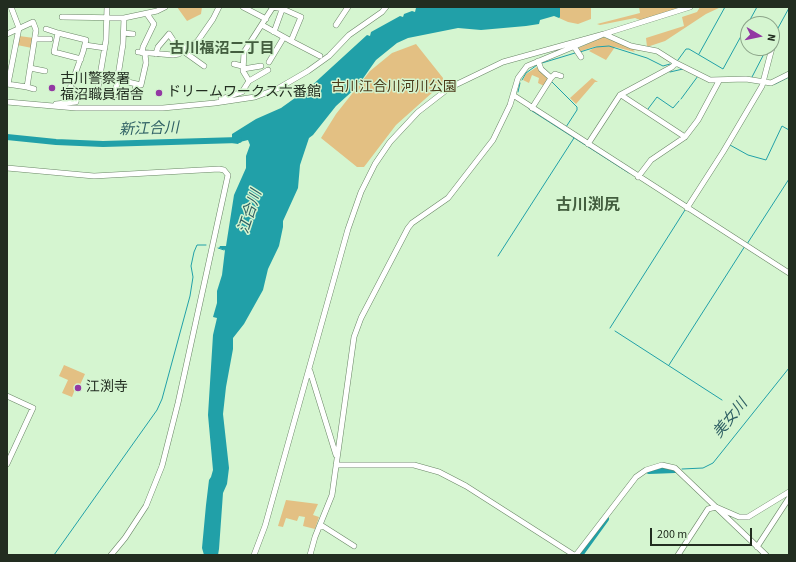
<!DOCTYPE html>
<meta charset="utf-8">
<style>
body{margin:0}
#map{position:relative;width:796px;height:562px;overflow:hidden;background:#d5f5d0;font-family:"Source Sans 3",sans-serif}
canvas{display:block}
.frame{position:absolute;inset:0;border:8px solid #222d20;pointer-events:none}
.north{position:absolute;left:740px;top:16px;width:40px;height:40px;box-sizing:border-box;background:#d5f5d0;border:1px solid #8da58a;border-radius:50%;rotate:99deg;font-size:11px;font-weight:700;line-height:16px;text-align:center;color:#222d20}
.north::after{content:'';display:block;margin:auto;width:14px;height:18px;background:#9338a3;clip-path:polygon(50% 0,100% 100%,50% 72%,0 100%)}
.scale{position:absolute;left:650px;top:528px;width:102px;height:18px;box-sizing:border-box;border:2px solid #222d20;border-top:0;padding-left:5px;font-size:12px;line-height:14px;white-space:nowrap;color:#222d20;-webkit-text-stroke:3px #d5f5d0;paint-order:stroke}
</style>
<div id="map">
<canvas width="796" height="562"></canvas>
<div class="frame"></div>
<div class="north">N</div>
<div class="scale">200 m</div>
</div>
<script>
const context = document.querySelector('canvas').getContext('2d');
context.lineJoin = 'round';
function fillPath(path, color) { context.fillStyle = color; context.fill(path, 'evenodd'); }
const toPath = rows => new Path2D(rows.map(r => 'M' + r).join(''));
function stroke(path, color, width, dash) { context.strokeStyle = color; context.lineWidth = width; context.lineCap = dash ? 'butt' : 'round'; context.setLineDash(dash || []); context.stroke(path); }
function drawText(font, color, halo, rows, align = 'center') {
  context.font = font + ' "Source Sans 3","Noto Sans JP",sans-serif'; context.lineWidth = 3; context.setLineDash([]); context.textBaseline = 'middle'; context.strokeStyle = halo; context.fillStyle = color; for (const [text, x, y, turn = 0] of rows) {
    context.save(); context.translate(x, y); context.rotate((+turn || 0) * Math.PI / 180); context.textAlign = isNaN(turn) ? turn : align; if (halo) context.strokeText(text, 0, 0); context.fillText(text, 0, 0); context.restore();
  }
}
const green = toPath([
 [177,7,202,7,201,14,187,21],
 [560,7,591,7,591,19,578,24,568,22,559,18],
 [639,7,685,7,640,20,635,18,600,25,597,24,640,13],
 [700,7,721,7,706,14,665,41,647,47,646,38,684,26,682,17,697,12],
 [19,36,34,38,32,48,17,45],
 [603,37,630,47,654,51,671,61,669,62,654,52,633,50,635,52,615,47,606,60,589,51,597,46,578,52,576,49],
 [416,44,443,78,443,83,396,125,364,167,357,167,321,138,336,114,370,71,392,53],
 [537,67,548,78,544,86,538,83,539,78,532,75,529,83,523,80,526,74],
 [592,78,598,82,595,82,576,104,570,98],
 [64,365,85,374,80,385,77,384,72,397,62,393,68,380,59,376],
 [286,500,318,504,313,515,319,517,315,529,303,526,305,517,299,516,297,521,286,518,283,527,278,526]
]);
const water = toPath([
 [423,7,560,7,560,17,559,18,554,16,540,20,539,24,526,26,481,30,458,28,408,38,397,43,376,60,357,87,336,106,313,135,309,138,300,165,298,188,283,221,283,227,279,246,268,269,263,290,244,324,233,338,233,349,226,387,223,414,229,468,227,484,223,493,219,549,218,555,204,555,202,548,206,505,209,480,211,477,213,470,208,415,213,335,217,318,213,317,217,303,217,291,222,275,225,250,219,248,220,246,226,246,234,195,246,168,246,156,250,145,248,140,240,142,238,144,232,143,232,134,256,119,281,108,309,88,367,35,370,36,371,32,400,16,403,17,404,14,412,11,415,12,416,8]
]);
const stream = toPath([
 [772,39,789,8],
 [580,52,596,47,609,46,647,58,663,66,670,64],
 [699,54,725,7],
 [678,60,686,49,689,49,723,69,757,7],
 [542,63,575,53],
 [670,72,683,69],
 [752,77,767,48],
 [522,80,526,73,537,65],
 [552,82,577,107,577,110,566,127],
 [775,84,789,77],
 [518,92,520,83],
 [681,99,698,76],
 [529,109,629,173],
 [648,109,657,97,673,108,679,101],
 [730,145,748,155,766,160,782,126,789,130],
 [747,244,789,179],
 [218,248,224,250],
 [498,256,574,138],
 [610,328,685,210],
 [615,331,722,400],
 [669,365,745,246],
 [682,469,703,468,713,463,789,368],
 [54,555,157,410,162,399,190,296,193,277,191,266,194,252,197,245,206,245]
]);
const river = toPath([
 [7,137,56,142,103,144,239,140],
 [649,471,675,470],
 [580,555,606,519]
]);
const minor = toPath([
 [243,7,266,19],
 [62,17,124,18,157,11,165,7],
 [262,25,291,41],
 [336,25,348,7],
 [46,29,58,33],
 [274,32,283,7],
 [124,33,133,34],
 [7,34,33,22,36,30,27,87,7,84],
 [35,39,50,39],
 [85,45,105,48],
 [193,45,201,51],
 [575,48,581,57],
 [183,51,204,66],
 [138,52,173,55,179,54,187,46,197,42,213,19,219,7],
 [142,53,143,47,154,24,147,14],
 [156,54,158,47,169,34,181,52],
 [81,59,54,52,58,33,86,40,83,52,70,88,79,91,97,93,106,40,107,7],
 [269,62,284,37],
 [234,64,242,66],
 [30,68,45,71],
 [243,69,261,66],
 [93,74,141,85,146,63,145,54],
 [551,78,555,74,561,76],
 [249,81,268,70],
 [8,84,19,28,11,7],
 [27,87,34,89],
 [115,95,123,44,124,18],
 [513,95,789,273],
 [621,95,685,137],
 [134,98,136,84],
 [221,99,242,92,249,81,243,71,244,52,273,7,283,9,301,17,291,41,320,56],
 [7,102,76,108,163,108,215,103,255,97,277,89,308,71,329,56,349,35,382,12,386,7],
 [56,104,76,102,79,91],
 [532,108,551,78,541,69,538,61],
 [588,144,620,95,672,67,676,63],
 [7,168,94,176,219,169,224,170,228,175,178,403,162,466,146,506,125,538,111,555],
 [638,177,651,160,685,137,698,120,719,81],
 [687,208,723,152,762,86,772,48],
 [310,371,336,455],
 [7,396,33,408,7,464],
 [336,465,414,465,439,472,466,486,574,555],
 [321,525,354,546],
 [757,547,789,498],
 [254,555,265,526,348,229,361,192,375,164,390,142,418,112,449,88,503,62,604,34,631,46,657,51,676,63,710,80,746,79,771,83,789,74],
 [310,555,315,537,332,495,354,337,361,318,408,228,412,223,448,198,493,140,510,105,518,78,527,66,604,34,690,7],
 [576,555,636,477,646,470,662,465,675,468,766,555],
 [678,555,708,509,716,507,739,517,748,517,789,492]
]);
const markers = [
 [52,88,4,"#9338a3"],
 [159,93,4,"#9338a3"],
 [78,388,4,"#9338a3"]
];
const poiNames = [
 ["古川警察署",60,80],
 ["福沼職員宿舎",60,96],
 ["ドリームワークス六番館",167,93],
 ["江渕寺",86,388]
];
const parkNames = [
 ["古川江合川河川公園",394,88]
];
const neighbourhoodNames = [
 ["古川福沼二丁目",222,50]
];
const waterNames = [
 ["新江合川",149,130,-2],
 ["江合川",251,212,-72],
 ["美女川",731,419,-51]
];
const quarterNames = [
 ["古川渕尻",588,206]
];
fillPath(green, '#e3c083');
fillPath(water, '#21a0a8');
stroke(stream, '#21a0a8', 1);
stroke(river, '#21a0a8', 6);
stroke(minor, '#6a8666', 6);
stroke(minor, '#fff', 5);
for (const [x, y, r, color] of markers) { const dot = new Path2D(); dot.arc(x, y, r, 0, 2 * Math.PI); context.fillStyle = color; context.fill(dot); stroke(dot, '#d5f5d0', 1.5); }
drawText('14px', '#222d20', '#d5f5d0', poiNames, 'left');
drawText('14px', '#4c3b1b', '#d5f5d0', parkNames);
drawText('bold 15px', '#435e3f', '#d5f5d0', neighbourhoodNames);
drawText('italic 15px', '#2f6064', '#d5f5d0', waterNames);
drawText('bold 16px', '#435e3f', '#d5f5d0', quarterNames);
</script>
